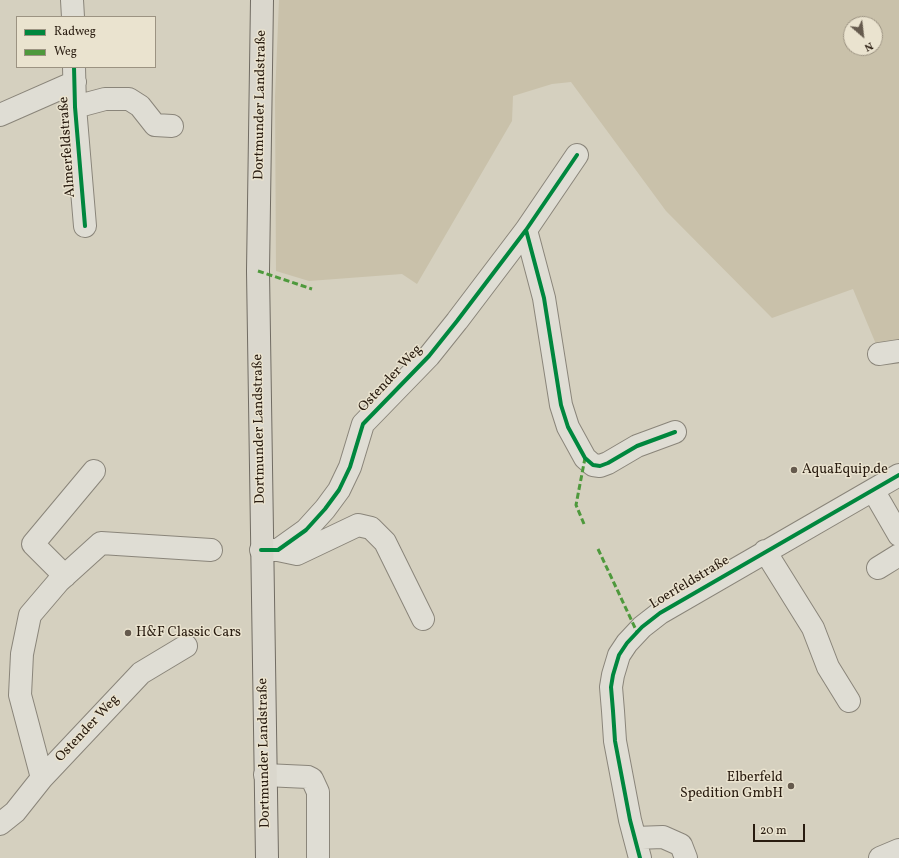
<!DOCTYPE html>
<meta charset="utf-8">
<style>
body{margin:0}
#map{position:relative;width:899px;height:858px;overflow:hidden;background:#d5d0bf;font-family:Vollkorn,serif}
canvas{display:block}
.legend{position:absolute;left:16px;top:16px;width:140px;height:52px;box-sizing:border-box;background:#eae3cf;border:1px solid #9c9382;margin:0;padding:5px 7px;list-style:none;font-size:12px;color:#281b0f}
.legend li{display:flex;align-items:center;gap:8px;height:20px}
.legend b{width:20px;border:1px solid #9c9382}
.north{position:absolute;left:843px;top:16px;width:40px;height:40px;box-sizing:border-box;background:#eae3cf;border:1px solid #9c9382;border-radius:50%;rotate:152deg;font-size:11px;font-weight:700;line-height:16px;text-align:center;color:#281b0f}
.north::after{content:'';display:block;margin:auto;width:14px;height:18px;background:#655a4d;clip-path:polygon(50% 0,100% 100%,50% 72%,0 100%)}
.scale{position:absolute;left:753px;top:824px;width:52px;height:18px;box-sizing:border-box;border:2px solid #281b0f;border-top:0;padding-left:5px;font-size:12px;line-height:14px;white-space:nowrap;color:#281b0f;-webkit-text-stroke:3px #eae3cf;paint-order:stroke}
</style>
<div id="map">
<canvas width="899" height="858"></canvas>
<ul class="legend">
<li><b style="height:5px;background:#00873e"></b>Radweg</li>
<li><b style="height:5px;background:#4e993c"></b>Weg</li>
</ul>
<div class="north">N</div>
<div class="scale">20 m</div>
</div>
<script>
const context = document.querySelector('canvas').getContext('2d');
context.lineJoin = 'round';
function fillPath(path, color) { context.fillStyle = color; context.fill(path, 'evenodd'); }
const toPath = rows => new Path2D(rows.map(r => 'M' + r).join(''));
function stroke(path, color, width, dash) { context.strokeStyle = color; context.lineWidth = width; context.lineCap = dash ? 'butt' : 'round'; context.setLineDash(dash || []); context.stroke(path); }
function drawText(font, color, halo, rows, align = 'center') {
  context.font = font + ' Vollkorn,serif'; context.lineWidth = 3; context.setLineDash([]); context.textBaseline = 'middle'; context.strokeStyle = halo; context.fillStyle = color; for (const [text, x, y, turn = 0] of rows) {
    context.save(); context.translate(x, y); context.rotate((+turn || 0) * Math.PI / 180); context.textAlign = isNaN(turn) ? turn : align; if (halo) context.strokeText(text, 0, 0); context.fillText(text, 0, 0); context.restore();
  }
}
const green = toPath([
 [279,0,899,0,899,345,878,349,853,289,772,318,666,211,571,82,552,84,513,96,512,121,417,284,402,274,309,281,276,271,275,97],
 [851,24,875,24,875,48,851,48]
]);
const minor = toPath([
 [72,0,73,17],
 [74,67,75,107,85,226],
 [75,107,105,99,129,99,140,106,155,125,172,126],
 [0,115,75,82],
 [526,230,544,298,561,405,568,427,585,458,593,465,600,466,608,463,637,446,675,432],
 [879,354,899,351],
 [873,490,899,535],
 [261,550,278,550,306,530,325,509,339,490,350,467,363,424,429,356,457,321,526,230,577,155],
 [278,550,297,554,358,525,371,528,385,542,423,619],
 [765,551,813,628,828,667,849,701],
 [878,568,899,555],
 [65,576,33,544,94,471],
 [265,775,308,777,312,779,318,792,318,858],
 [42,778,20,695,22,654,30,615,59,581,101,543,211,550],
 [0,824,15,812,42,778,141,673,186,646],
 [635,838,663,837,681,845,686,858],
 [640,858,630,820,615,741,613,711,611,687,613,675,619,655,627,643,642,627,660,613,899,475],
 [880,858,899,850]
]);
const major = toPath([
 [262,0,258,271,267,858]
]);
const quiet = toPath([
 [258,271,312,289],
 [584,524,576,505,585,458],
 [598,549,637,632]
]);
const cycleway = toPath([
 [74,67,75,107,85,226],
 [526,230,544,298,561,405,568,427,585,458,593,465,600,466,608,463,637,446,675,432],
 [261,550,278,550,306,530,325,509,339,490,350,467,363,424,429,356,457,321,526,230,577,155],
 [640,858,630,820,615,741,613,711,611,687,613,675,619,655,627,643,642,627,660,613,899,475]
]);
const markers = [
 [794,470,4,"#655a4d"],
 [128,633,4,"#655a4d"],
 [791,786,4,"#655a4d"]
];
const streetNames = [
 ["Dortmunder Landstraße",261,105,-89],
 ["Almerfeldstraße",68,147,-94],
 ["Ostender Weg",391,379,-47],
 ["Dortmunder Landstraße",260,429,-91],
 ["Loerfeldstraße",690,583,-31],
 ["Ostender Weg",88,729,-47],
 ["Dortmunder Landstraße",265,753,-91]
];
const poiNames = [
 ["AquaEquip.de",802,470],
 ["H&F Classic Cars",136,633],
 ["Elberfeld",783,778,"right"],
 ["Spedition GmbH",783,794,"right"]
];
fillPath(green, '#c9c1aa');
stroke(minor, '#8a857a', 24);
stroke(major, '#716c63', 24);
stroke(minor, '#dfddd4', 22);
stroke(major, '#dad7cd', 22);
stroke(quiet, '#4e993c', 3, [6, 3]);
stroke(cycleway, '#00873e', 4);
for (const [x, y, r, color] of markers) { const dot = new Path2D(); dot.arc(x, y, r, 0, 2 * Math.PI); context.fillStyle = color; context.fill(dot); stroke(dot, '#eae3cf', 1.5); }
drawText('14px', '#281b0f', '#eae3cf', streetNames);
drawText('14px', '#281b0f', '#eae3cf', poiNames, 'left');
</script>
